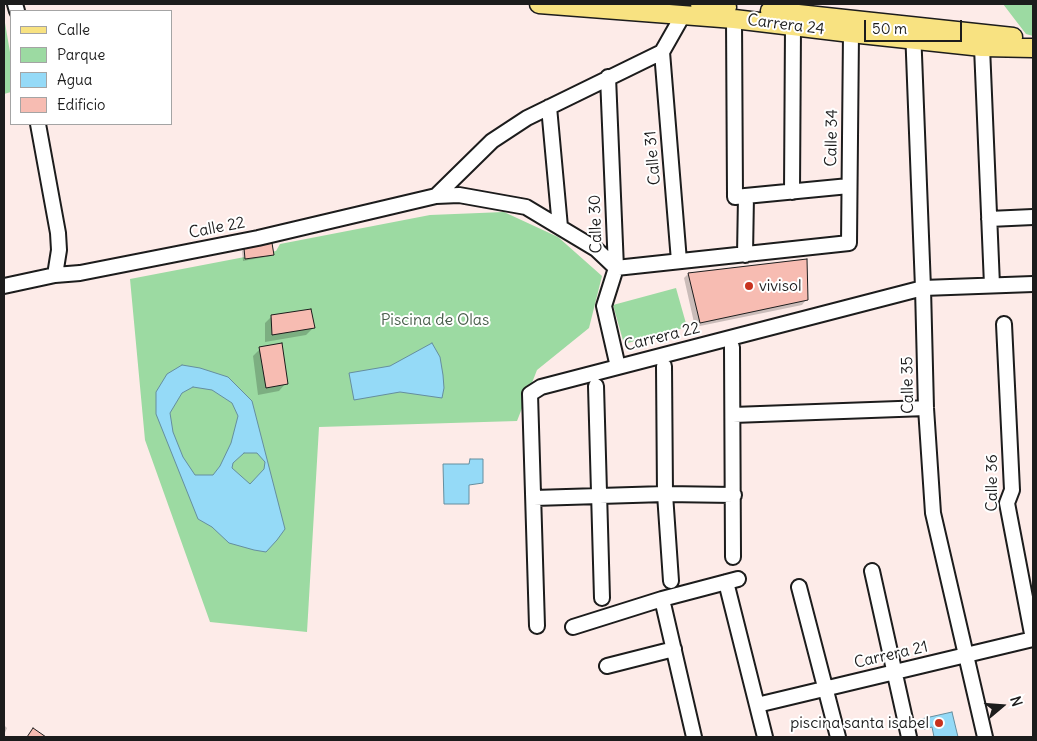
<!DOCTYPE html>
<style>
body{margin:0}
#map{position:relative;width:1037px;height:741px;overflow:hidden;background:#fdebe8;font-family:Delius,sans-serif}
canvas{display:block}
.frame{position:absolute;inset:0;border:5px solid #1c1c1c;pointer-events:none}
.legend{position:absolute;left:10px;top:10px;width:162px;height:115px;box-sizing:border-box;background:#fff;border:1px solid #a4a4a4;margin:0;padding:6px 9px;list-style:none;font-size:15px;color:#1c1c1c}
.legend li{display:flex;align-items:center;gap:10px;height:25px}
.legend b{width:25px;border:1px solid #a4a4a4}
.north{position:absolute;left:977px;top:681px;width:50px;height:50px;-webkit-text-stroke:4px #fff;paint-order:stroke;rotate:72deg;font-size:14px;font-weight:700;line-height:20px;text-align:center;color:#1c1c1c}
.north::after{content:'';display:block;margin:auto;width:18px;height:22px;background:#1c1c1c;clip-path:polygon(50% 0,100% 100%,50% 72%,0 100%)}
.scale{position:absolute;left:864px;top:20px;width:98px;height:22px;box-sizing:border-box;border:2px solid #1c1c1c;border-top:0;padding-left:6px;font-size:15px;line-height:18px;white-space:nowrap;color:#1c1c1c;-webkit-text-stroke:4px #fff;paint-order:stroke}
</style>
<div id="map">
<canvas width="1037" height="741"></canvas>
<div class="frame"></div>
<ul class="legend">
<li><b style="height:6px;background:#f8e281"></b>Calle</li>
<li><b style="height:14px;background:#9cdaa2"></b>Parque</li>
<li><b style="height:14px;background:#95daf7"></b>Agua</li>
<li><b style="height:14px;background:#f7bcb2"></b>Edificio</li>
</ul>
<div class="north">N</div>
<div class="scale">50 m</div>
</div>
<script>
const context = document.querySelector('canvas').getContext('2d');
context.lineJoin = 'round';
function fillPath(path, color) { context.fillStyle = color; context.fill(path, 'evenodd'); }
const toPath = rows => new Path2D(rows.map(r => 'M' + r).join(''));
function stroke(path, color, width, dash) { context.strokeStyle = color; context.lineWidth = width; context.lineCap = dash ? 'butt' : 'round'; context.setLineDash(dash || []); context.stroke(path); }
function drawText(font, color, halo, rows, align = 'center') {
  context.font = font + ' Delius,sans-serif'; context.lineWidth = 4; context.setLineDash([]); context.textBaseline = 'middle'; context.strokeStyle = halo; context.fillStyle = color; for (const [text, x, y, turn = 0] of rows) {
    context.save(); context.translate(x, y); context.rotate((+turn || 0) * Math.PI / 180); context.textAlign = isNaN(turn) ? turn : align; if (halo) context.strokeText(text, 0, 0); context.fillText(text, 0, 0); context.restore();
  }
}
const green = toPath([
 [1003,4,1033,4,1033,36,1026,34],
 [4,17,11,58,11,92,4,94],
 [504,212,558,237,602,276,589,328,537,370,517,421,319,427,307,632,210,622,145,440,130,279,276,251,280,244,430,215],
 [676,288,687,327,624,344,613,305]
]);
const water = toPath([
 [432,343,440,357,443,375,444,388,442,398,400,392,354,400,349,373,390,366,432,343],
 [182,365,200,368,228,377,252,401,285,529,277,540,266,552,254,550,229,543,212,527,198,519,156,414,156,392,167,374,182,365],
 [193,387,212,390,232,403,238,416,231,443,220,466,213,475,195,475,183,457,173,432,170,413,182,393,193,387],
 [244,453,257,453,265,462,264,469,250,484,232,468,233,463,244,453],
 [470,459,483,459,483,483,469,485,469,504,444,504,443,464,469,464,470,459],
 [952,712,958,737,934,737,932,727,924,729,921,719,952,712]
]);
const shadow = toPath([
 [244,249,273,254,271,256,243,261,242,251],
 [688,274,806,300,802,305,695,327,684,278],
 [272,316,313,328,306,335,265,342,265,323],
 [260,349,286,383,279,391,258,395,253,356],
 [4,725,7,728,4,735]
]);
const building = toPath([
 [272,243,274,255,245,259,244,248,272,243],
 [807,259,808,300,700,323,688,273,807,259],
 [311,309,315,328,272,335,271,315,311,309],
 [282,343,288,384,266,388,259,347,282,343],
 [33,728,46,737,27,737,33,728]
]);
const minor = toPath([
 [15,4,17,11],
 [734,19,735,197,849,186],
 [913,29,923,288,926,408,933,513,985,737],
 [982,47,992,285],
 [662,52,679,261],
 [608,77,616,268,604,306,618,367],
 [549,107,560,227],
 [38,124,58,233,59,250,55,275],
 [792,192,793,26],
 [436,196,492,141,527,118,662,52,683,15],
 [989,219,1033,217],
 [745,255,746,196],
 [616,268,849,243,851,33],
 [4,286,55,275,80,273,258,238,436,196,459,195,526,207,596,249,616,268],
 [1004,324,1012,490,1007,503,1033,639],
 [732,347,733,557],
 [664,366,665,494,671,581],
 [596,386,602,598],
 [733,415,926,408],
 [534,498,665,494,734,495],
 [872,571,909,737],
 [726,582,765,737],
 [799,587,838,737],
 [662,599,694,737],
 [537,626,530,394,541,387,618,367,923,288,1033,284],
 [573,627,662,599,738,579],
 [607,666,674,649],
 [757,705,1033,639]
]);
const major = toPath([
 [539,4,734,19,851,33,982,47,1033,48],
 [700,4,727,7],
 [770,11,1013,37]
]);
const markers = [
 [749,286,5,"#c8321e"],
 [939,723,5,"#c8321e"]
];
const streetNames = [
 ["Carrera 24",786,25,7],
 ["Calle 34",832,138,-89],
 ["Calle 31",653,158,-95],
 ["Calle 30",596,224,-92],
 ["Calle 22",217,228,-11],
 ["Carrera 22",662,337,-14],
 ["Calle 35",908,385,-91],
 ["Calle 36",992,483,-90],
 ["Carrera 21",891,655,-13]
];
const poiNames = [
 ["vivisol",759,286],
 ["piscina santa isabel",929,723,"right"]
];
const parkNames = [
 ["Piscina de Olas",435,320]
];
fillPath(green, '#9cdaa2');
fillPath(water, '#95daf7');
stroke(water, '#658e9f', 1);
fillPath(shadow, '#0003');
fillPath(building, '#f7bcb2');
stroke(building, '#1c1c1c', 1);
stroke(minor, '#1c1c1c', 18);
stroke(major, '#1c1c1c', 21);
stroke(minor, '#fff', 14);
stroke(major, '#f8e281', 18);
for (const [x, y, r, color] of markers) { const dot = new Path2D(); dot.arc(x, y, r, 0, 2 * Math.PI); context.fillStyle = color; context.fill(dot); stroke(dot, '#fff', 2); }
drawText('16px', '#1c1c1c', '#fff', streetNames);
drawText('16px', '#1c1c1c', '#fff', poiNames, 'left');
drawText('16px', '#495e4b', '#fff', parkNames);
</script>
